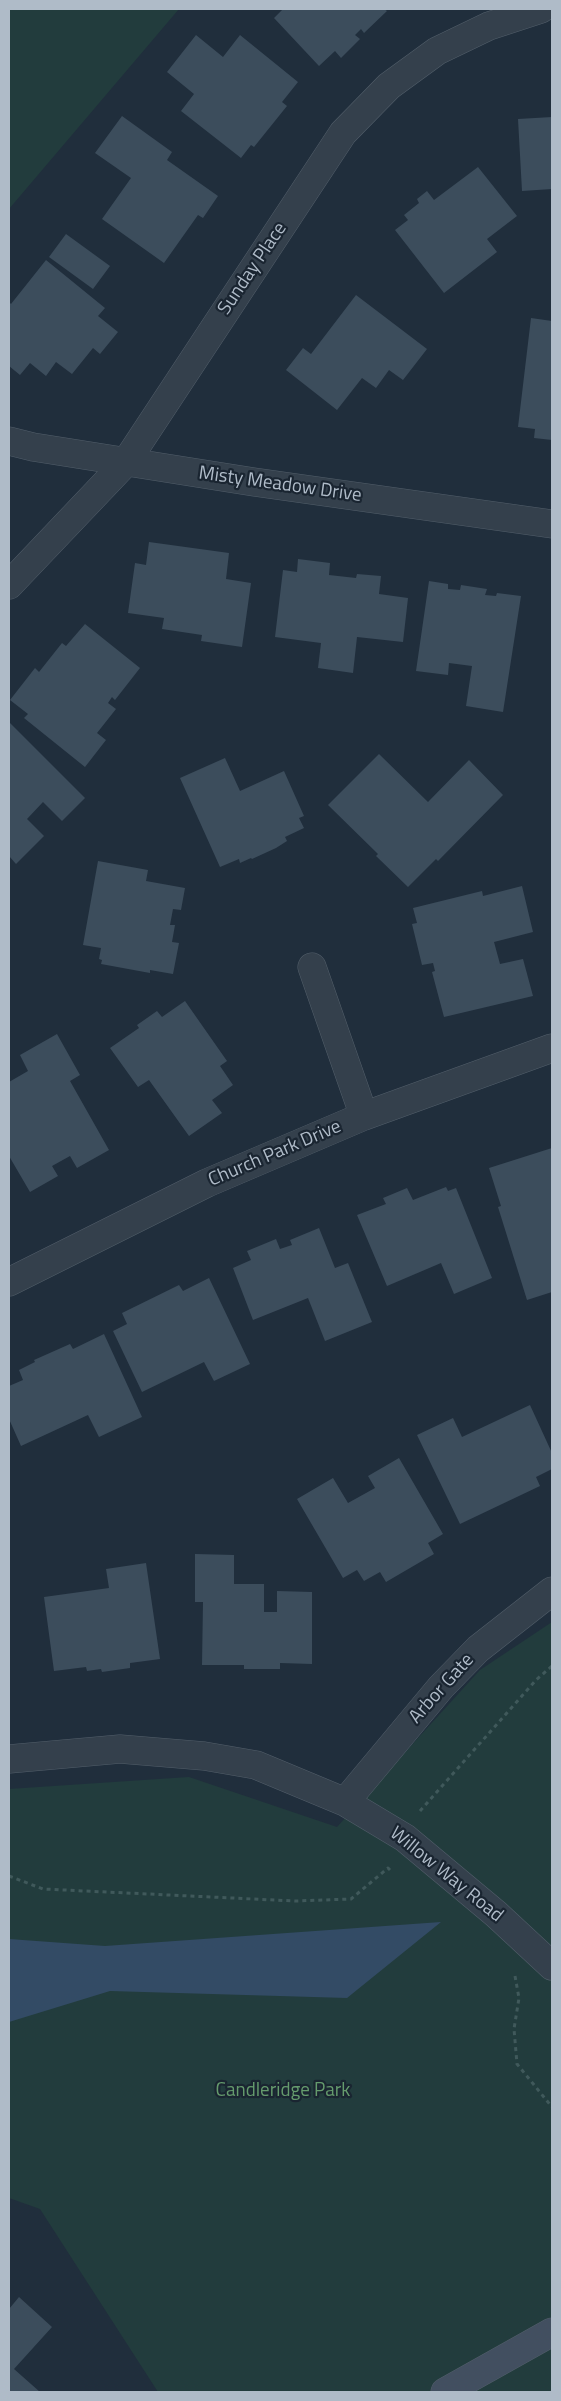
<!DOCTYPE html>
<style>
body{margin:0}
#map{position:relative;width:561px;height:2401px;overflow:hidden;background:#202e3c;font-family:"Titillium Web",sans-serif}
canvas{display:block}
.frame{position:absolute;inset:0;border:10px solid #afbbc8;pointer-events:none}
</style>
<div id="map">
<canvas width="561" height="2401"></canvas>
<div class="frame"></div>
</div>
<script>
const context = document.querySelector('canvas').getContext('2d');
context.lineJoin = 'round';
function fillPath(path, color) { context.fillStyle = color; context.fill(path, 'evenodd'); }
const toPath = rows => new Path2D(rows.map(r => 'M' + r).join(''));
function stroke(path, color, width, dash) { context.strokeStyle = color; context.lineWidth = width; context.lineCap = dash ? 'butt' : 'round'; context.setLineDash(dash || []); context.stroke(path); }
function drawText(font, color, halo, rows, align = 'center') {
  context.font = font + ' "Titillium Web",sans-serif'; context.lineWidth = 4.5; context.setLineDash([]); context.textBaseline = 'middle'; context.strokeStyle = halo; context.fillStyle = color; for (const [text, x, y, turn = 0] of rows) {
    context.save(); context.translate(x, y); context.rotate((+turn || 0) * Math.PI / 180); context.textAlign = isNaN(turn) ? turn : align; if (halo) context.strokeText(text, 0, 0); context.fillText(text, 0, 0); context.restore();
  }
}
const green = toPath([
 [9,9,179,9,9,209],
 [552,1622,552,2392,158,2392,40,2209,9,2198,9,1789,189,1777,337,1827,480,1670]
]);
const water = toPath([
 [441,1922,347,1998,110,1991,9,2022,9,1939,105,1946]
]);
const building = toPath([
 [283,9,384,9,387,11,364,33,361,29,355,35,360,39,341,58,335,51,319,66,274,18],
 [196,35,223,57,240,35,298,82,282,102,287,106,254,147,251,145,241,158,181,111,194,94,167,72],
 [122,116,172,152,167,160,218,196,203,218,198,215,164,263,102,219,131,178,95,153],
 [552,117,552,189,522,191,518,119],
 [478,167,517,216,487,239,497,252,444,293,395,230,408,220,404,215,419,203,417,199,427,191,434,200],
 [66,234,110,266,93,289,49,257],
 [46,260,105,308,98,316,118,332,100,354,93,348,72,374,56,362,46,376,30,363,20,375,9,366,9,302,11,304],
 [356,295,427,349,403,380,389,370,376,388,362,378,337,410,286,370,303,348,311,354],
 [531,318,552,321,552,440,534,438,535,429,518,427],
 [149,542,229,553,226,579,251,583,242,647,201,641,202,635,162,629,164,618,128,613,135,563,146,565],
 [298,559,330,563,329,575,356,578,357,574,381,576,379,594,408,598,403,642,357,637,353,673,318,668,321,643,275,637,283,570,297,572],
 [429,581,448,584,448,589,460,590,461,585,487,589,485,595,496,596,497,593,521,596,503,712,466,706,472,666,449,663,448,675,416,671],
 [85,624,140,668,115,700,112,697,108,703,116,709,97,733,106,740,85,767,24,718,28,714,10,700,35,668,39,672,62,643,66,646],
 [9,722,85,798,62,821,43,802,27,819,44,836,16,864,9,856],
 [379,754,428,802,469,760,503,795,438,861,436,859,408,887,376,856,378,854,328,805],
 [225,758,240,791,284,771,304,816,299,818,304,828,285,837,287,841,276,848,252,859,251,858,240,863,239,859,220,867,180,778],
 [98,861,148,870,146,881,185,888,181,910,173,909,170,925,175,925,172,942,179,943,173,974,150,970,150,973,101,964,102,960,99,959,101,948,83,945],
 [522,886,533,932,494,942,500,964,523,959,533,996,444,1017,432,972,435,971,433,963,422,965,412,924,417,923,413,908,482,891,483,896],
 [185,1001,227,1061,220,1066,233,1085,212,1100,222,1113,189,1136,149,1080,138,1087,110,1048,139,1028,137,1025,157,1011,162,1017],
 [57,1034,80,1075,70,1081,109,1150,77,1168,70,1156,52,1166,58,1176,30,1192,9,1156,9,1082,28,1071,20,1055],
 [552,1148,552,1292,527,1300,498,1207,501,1206,489,1168],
 [446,1187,448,1191,456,1188,492,1278,454,1294,441,1263,387,1286,357,1215,386,1204,383,1198,407,1188,413,1200],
 [319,1228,335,1268,348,1263,372,1322,325,1341,308,1298,253,1320,233,1268,251,1260,247,1251,276,1239,280,1249,292,1245,290,1240],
 [209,1278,250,1364,214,1381,204,1362,142,1392,113,1331,127,1324,122,1313,179,1285,183,1291],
 [104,1334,142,1417,99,1437,88,1415,21,1446,9,1419,9,1386,23,1380,19,1370,35,1362,34,1360,70,1344,73,1349],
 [530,1405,552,1453,552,1469,536,1477,540,1486,460,1524,417,1435,453,1418,462,1437],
 [399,1458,443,1534,428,1543,434,1554,386,1582,380,1572,364,1581,357,1570,343,1578,297,1499,333,1478,348,1503,375,1488,368,1476],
 [195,1554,234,1555,234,1584,264,1584,264,1612,277,1612,277,1591,312,1592,312,1664,280,1663,280,1669,244,1669,244,1665,202,1665,203,1602,195,1602],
 [146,1563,160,1659,130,1663,130,1668,102,1672,101,1669,87,1671,86,1667,54,1671,44,1597,109,1588,106,1569],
 [19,2297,52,2327,14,2369,40,2392,9,2392,9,2309]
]);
const path = toPath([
 [420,1811,536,1680,552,1666],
 [9,1876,43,1889,295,1901,351,1899,388,1868,390,1870],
 [515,1976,519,1998,514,2029,517,2064,552,2107]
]);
const street = toPath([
 [9,441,33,447,254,482,552,524],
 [9,585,126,462,343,133,389,86,437,51,489,26,541,9],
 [312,967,364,1116],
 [9,1282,207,1183,364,1116,552,1048],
 [9,1759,120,1749,204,1756,256,1765,345,1802,405,1838,496,1914,552,1966],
 [345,1802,441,1687,478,1649,552,1591]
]);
const secondary = toPath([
 [445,2392,552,2332]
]);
const streetNames = [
 ["Sunday Place",253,269,-56],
 ["Misty Meadow Drive",280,485,8],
 ["Church Park Drive",275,1154,-23],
 ["Arbor Gate",442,1689,-48],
 ["Willow Way Road",446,1875,39]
];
const parkNames = [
 ["Candleridge Park",283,2091]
];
fillPath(green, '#223c3d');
fillPath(water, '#334b65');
fillPath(building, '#3c4d5c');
stroke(street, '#525e6a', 29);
stroke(secondary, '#525e6a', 29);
stroke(path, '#40595b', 3, [4, 4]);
stroke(street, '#34404c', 28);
stroke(secondary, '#424f60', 28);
drawText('19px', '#afbbc8', '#1a2531', streetNames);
drawText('19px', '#659b6d', '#1a2531', parkNames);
</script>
